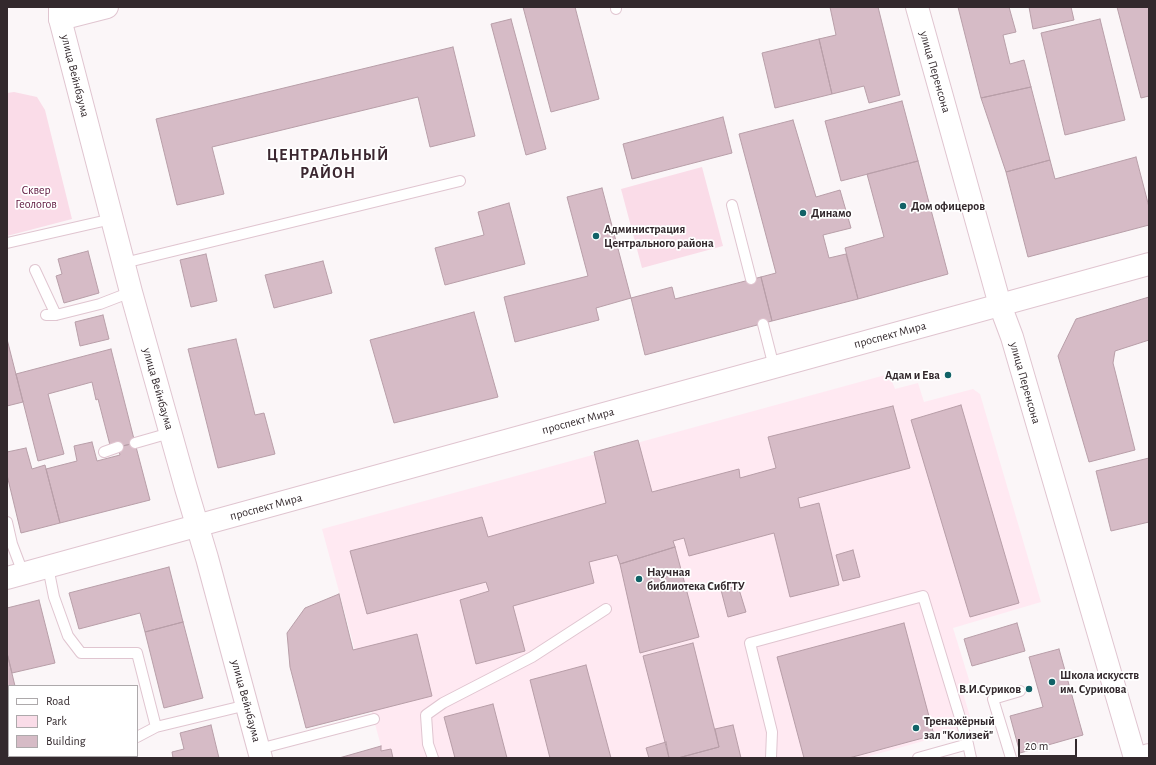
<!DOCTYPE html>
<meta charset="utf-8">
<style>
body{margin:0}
#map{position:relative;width:1156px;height:765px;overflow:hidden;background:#fbf6f8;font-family:"Alegreya Sans",sans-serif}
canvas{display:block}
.frame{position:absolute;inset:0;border:8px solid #33292d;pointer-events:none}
.legend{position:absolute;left:8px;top:685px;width:130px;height:72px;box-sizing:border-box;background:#fff;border:1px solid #ada9ab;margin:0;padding:5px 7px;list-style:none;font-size:12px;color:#33292d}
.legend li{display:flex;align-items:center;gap:8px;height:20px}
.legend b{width:20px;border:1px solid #ada9ab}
.scale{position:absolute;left:1018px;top:739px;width:59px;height:18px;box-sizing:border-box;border:2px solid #33292d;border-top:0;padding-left:5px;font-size:12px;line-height:14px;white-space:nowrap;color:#33292d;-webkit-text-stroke:3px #fff;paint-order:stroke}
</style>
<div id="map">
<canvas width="1156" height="765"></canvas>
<div class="frame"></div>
<ul class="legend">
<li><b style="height:5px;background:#fff"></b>Road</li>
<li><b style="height:11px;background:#fadce8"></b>Park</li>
<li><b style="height:11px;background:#d6bbc6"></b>Building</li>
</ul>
<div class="scale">20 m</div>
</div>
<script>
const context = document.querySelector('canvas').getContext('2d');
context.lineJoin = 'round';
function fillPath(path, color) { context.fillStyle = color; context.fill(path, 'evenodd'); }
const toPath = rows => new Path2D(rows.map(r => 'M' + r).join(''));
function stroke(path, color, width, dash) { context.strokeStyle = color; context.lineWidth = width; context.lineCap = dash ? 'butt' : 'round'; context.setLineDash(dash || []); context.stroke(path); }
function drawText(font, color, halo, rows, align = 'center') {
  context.font = font + ' "Alegreya Sans",sans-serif'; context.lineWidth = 3.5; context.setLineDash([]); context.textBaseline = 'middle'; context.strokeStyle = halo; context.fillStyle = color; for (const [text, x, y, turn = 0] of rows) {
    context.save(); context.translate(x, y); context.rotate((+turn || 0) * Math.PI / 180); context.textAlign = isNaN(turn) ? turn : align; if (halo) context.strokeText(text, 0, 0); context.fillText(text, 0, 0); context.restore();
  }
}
const built = toPath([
 [889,374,895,389,918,383,924,402,973,389,980,394,1041,602,953,628,970,683,961,686,973,727,863,758,339,758,381,746,322,529]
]);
const green = toPath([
 [14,92,37,97,45,110,72,219,7,236,7,93],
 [702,167,723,246,642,268,621,189]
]);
const building = toPath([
 [523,7,575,7,599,99,551,112,523,7],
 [830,7,878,7,900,95,869,103,864,86,832,94,819,39,836,35,830,7],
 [958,7,1009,7,1016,32,1003,35,1010,64,1024,60,1031,87,981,98,958,7],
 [1029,7,1071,7,1074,20,1033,29,1029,7],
 [1117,7,1149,7,1149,96,1141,98,1117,7],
 [511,19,546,149,526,155,491,24,511,19],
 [1100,19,1125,120,1065,135,1041,33,1100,19],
 [819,39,832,94,775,108,762,53,819,39],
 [453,47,475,136,430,147,418,97,212,147,224,194,177,205,156,119,453,47],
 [1031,87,1050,160,1006,172,981,98,1031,87],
 [902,101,918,161,841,181,825,121,902,101],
 [723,117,732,153,632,179,623,144,723,117],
 [793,120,816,197,840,190,851,228,823,235,829,258,846,254,858,299,772,321,761,277,776,273,739,134,793,120],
 [1136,157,1149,207,1149,225,1028,257,1006,172,1050,160,1055,179,1136,157],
 [918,161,948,274,858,299,845,248,884,237,867,174,918,161],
 [602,188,631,298,596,308,599,320,515,342,504,297,588,276,567,197,602,188],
 [509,203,525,264,445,285,435,248,484,235,478,212,509,203],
 [88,251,99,293,64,303,56,276,62,274,58,259,88,251],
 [206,254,217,301,191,307,180,260,206,254],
 [323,261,332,293,274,308,265,275,323,261],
 [761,277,772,321,645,355,631,298,672,287,675,299,761,277],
 [1149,297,1149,340,1115,351,1113,363,1135,450,1089,462,1058,356,1076,319,1149,297],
 [474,312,498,397,394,423,370,340,474,312],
 [103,315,109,339,80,346,75,322,103,315],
 [7,339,23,402,7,406,7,339],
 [236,339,255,415,264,413,275,454,218,468,188,349,236,339],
 [111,349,135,443,111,449,98,399,96,400,92,382,48,394,64,454,38,461,16,374,111,349],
 [961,405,1019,603,970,617,911,420,961,405],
 [893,406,910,468,798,498,800,508,819,503,839,585,790,597,774,533,689,556,684,538,673,541,675,547,620,564,617,555,589,562,594,583,513,606,525,651,476,664,460,600,489,591,486,582,367,614,350,551,482,517,488,537,606,503,594,452,638,440,652,492,739,469,740,478,776,468,768,437,893,406],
 [92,442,97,461,120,455,118,447,135,443,150,500,60,523,46,469,77,461,74,446,92,442],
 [26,448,32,469,45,465,60,523,21,533,7,475,7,452,26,448],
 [1149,458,1149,522,1111,531,1096,471,1149,458],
 [675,547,699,637,640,653,620,564,675,547],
 [853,550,860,577,843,581,836,555,853,550],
 [169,567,183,622,145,632,140,613,79,629,69,593,169,567],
 [738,586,746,612,728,617,721,590,738,586],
 [339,594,353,650,417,634,432,696,306,728,290,667,287,633,305,608,339,594],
 [39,600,55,663,12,673,7,653,7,608,39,600],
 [183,622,203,698,164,708,145,632,183,622],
 [904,623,934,735,849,758,804,758,777,657,904,623],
 [1017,623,1025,651,972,666,964,639,1017,623],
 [693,643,719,747,678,758,669,758,643,656,693,643],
 [1059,649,1083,735,1020,753,1010,716,1043,707,1029,657,1059,649],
 [7,653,15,686,9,686,9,694,7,694,7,653],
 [586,665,611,758,550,758,530,680,586,665],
 [493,704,507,758,455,758,444,717,493,704],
 [211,725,219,758,173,758,172,752,184,749,180,733,211,725],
 [733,725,741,758,678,758,719,747,715,729,733,725],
 [666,742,669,758,649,758,646,748,666,742],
 [381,746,381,751,391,749,393,758,339,758,381,746]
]);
const lane = toPath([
 [616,7,616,9],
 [732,205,751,279],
 [7,243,112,219],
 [124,263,460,181],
 [35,270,56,315],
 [46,315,56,315,100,304,131,292],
 [763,324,774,367],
 [135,443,170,433],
 [104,452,118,447],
 [7,522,12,544,23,573],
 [48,567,54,597,68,636,81,653,137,653,156,727],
 [137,737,156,727,247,705],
 [259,749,374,719],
 [433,758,428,744,426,715,443,703,532,657,606,609],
 [771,758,772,732,750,643,923,596,968,744],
 [918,758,968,744,971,758],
 [1011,758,993,699,1020,691]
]);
const secondary = toPath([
 [917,7,1000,305,1012,337,1135,758]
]);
const primary = toPath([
 [60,19,107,7],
 [7,578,1149,264],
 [1139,758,1149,755]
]);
const highway = toPath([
 [60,7,60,19,131,292,186,488,207,558,261,758]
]);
const markers = [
 [903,206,4,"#116267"],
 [803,213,4,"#116267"],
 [596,236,4,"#116267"],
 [948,375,4,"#116267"],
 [639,579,4,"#116267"],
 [1052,682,4,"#116267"],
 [1029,689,4,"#116267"],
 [916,728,4,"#116267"]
];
const streetNames = [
 ["улица Перенсона",935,72,74],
 ["улица Вейнбаума",75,76,76],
 ["проспект Мира",890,335,-15],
 ["улица Перенсона",1025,383,74],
 ["улица Вейнбаума",158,389,74],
 ["проспект Мира",578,421,-15],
 ["проспект Мира",266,507,-15],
 ["улица Вейнбаума",246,701,75]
];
const parkNames = [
 ["Сквер",36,190],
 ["Геологов",36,204]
];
const poiNames = [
 ["Дом офицеров",911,206],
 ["Динамо",811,213],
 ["Администрация",604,229],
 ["Центрального района",604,243],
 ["Адам и Ева",940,375,"right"],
 ["Научная",647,572],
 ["библиотека СибГТУ",647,586],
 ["Школа искусств",1060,675],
 ["им. Сурикова",1060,689],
 ["В.И.Суриков",1021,689,"right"],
 ["Тренажёрный",924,721],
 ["зал \"Колизей\"",924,735]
];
const districtNames = [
 ["ЦЕНТРАЛЬНЫЙ",328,155],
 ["РАЙОН",328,173]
];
fillPath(built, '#ffe9f2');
fillPath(green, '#fadce8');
fillPath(building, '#d6bbc6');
stroke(building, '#b89ea8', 1);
stroke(lane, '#e0c5d0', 12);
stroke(secondary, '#e0c5d0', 24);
stroke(primary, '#e0c5d0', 24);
stroke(highway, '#e0c5d0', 24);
stroke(lane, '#fff', 10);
stroke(secondary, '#fff', 22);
stroke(primary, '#fff', 22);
stroke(highway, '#fff', 22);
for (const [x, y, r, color] of markers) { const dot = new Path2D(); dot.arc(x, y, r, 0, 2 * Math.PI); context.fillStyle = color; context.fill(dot); stroke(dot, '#fff', 1.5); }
drawText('12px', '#33292d', '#fff', streetNames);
drawText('12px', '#5d163d', '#fff', parkNames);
drawText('bold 12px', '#33292d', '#fff', poiNames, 'left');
context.letterSpacing = '1px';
drawText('bold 16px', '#3b2730', '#fff', districtNames);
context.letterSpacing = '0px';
</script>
